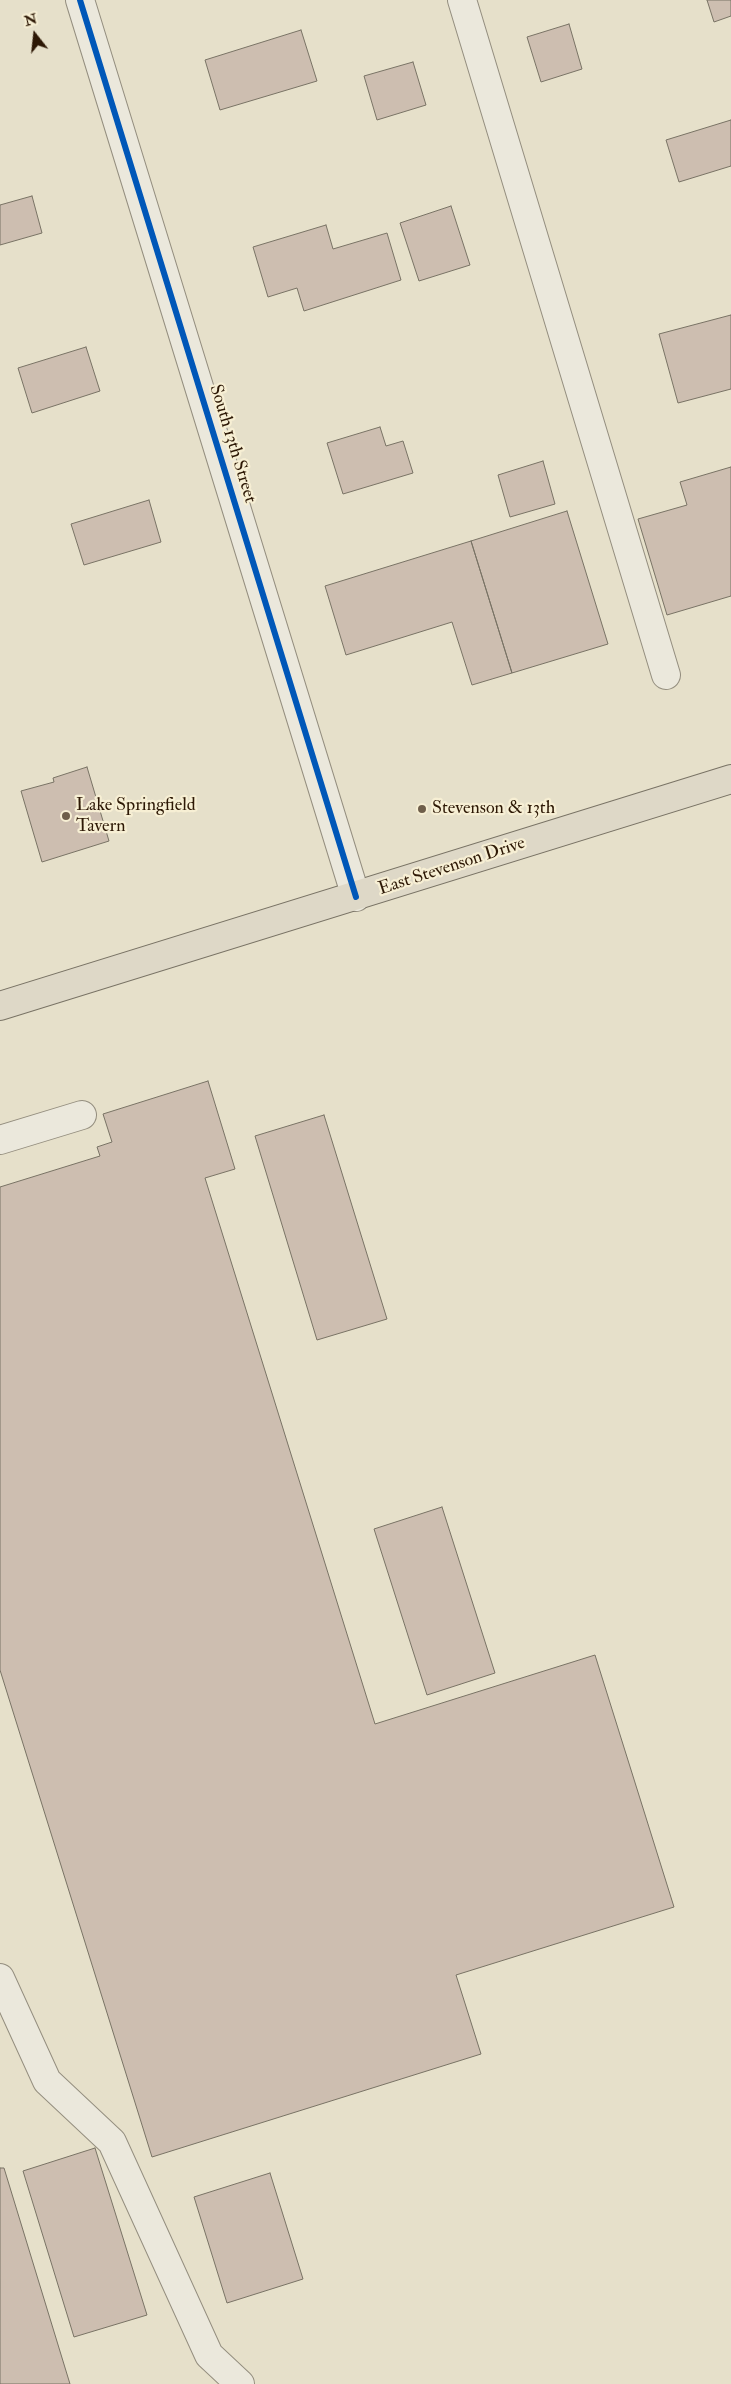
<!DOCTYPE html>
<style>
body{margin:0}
#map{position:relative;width:731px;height:2384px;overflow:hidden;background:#e6e0ca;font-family:"IM FELL Double Pica",serif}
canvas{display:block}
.north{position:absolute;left:10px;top:10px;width:50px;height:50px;-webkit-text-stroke:4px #f7efd4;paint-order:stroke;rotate:344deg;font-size:14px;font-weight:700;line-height:20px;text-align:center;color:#2d1805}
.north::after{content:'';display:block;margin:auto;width:18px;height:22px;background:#2d1805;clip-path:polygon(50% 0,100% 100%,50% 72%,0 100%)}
</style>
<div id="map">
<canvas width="731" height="2384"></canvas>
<div class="north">N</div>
</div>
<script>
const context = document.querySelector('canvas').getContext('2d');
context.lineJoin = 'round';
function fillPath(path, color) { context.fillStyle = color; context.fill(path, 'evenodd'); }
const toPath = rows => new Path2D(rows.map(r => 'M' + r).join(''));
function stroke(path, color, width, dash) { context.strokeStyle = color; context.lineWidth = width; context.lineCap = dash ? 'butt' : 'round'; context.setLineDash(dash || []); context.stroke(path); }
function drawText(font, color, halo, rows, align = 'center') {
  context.font = font + ' "IM FELL Double Pica",serif'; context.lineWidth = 4.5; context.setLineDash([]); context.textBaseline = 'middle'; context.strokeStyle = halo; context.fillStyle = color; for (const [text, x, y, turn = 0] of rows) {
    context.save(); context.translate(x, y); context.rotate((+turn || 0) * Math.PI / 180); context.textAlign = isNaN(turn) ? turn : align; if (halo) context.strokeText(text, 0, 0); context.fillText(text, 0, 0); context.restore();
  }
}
const building = toPath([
 [707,0,731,0,731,16,714,22,707,0],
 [569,24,582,69,541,82,527,37,569,24],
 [301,30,317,81,220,110,205,60,301,30],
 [413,62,426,105,377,120,364,76,413,62],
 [731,120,731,166,679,182,666,140,731,120],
 [32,196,42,233,0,245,0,205,32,196],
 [451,206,470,265,419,281,400,223,451,206],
 [326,225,333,249,387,233,401,280,304,311,297,288,268,297,253,247,326,225],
 [731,315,731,389,678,403,659,334,731,315],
 [86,347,100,391,32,413,18,368,86,347],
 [380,427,386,446,403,441,413,473,343,494,327,443,380,427],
 [543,461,555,504,510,517,498,475,543,461],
 [731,467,731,596,667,615,638,519,687,505,680,482,731,467],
 [149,500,161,542,84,565,71,524,149,500],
 [567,511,608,644,512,673,471,541,567,511],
 [471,541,512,673,472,685,452,622,346,655,325,586,471,541],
 [87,767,109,841,42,862,21,791,54,782,53,778,87,767],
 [208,1081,235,1169,205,1178,375,1724,595,1655,674,1907,456,1975,481,2054,152,2157,0,1670,0,1187,100,1156,97,1147,112,1142,103,1114,208,1081],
 [324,1115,387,1319,317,1340,255,1136,324,1115],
 [442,1507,495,1673,427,1695,374,1529,442,1507],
 [95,2148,147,2315,74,2337,23,2171,95,2148],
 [0,2168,4,2168,70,2384,0,2384,0,2168],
 [270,2173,303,2279,227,2303,194,2197,270,2173]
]);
const minor = toPath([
 [80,0,356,897],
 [462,0,666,675],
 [0,1140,82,1115],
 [0,1978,47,2081,112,2142,209,2355,240,2384]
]);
const major = toPath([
 [0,1006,731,779]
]);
const cycleway = toPath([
 [80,0,356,897]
]);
const markers = [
 [422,809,5,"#6e5e4a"],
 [66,816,5,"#6e5e4a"]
];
const streetNames = [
 ["South 13th Street",232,444,73],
 ["East Stevenson Drive",452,867,-18]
];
const poiNames = [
 ["Lake Springfield",76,806],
 ["Tavern",76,827],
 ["Stevenson & 13th",432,809]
];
fillPath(building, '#cdbeb0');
stroke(building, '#797365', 1);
stroke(minor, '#948e7f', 30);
stroke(major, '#797365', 30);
stroke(minor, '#ebe8dc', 28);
stroke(major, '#ded8c7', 28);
stroke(cycleway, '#0057b8', 6);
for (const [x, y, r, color] of markers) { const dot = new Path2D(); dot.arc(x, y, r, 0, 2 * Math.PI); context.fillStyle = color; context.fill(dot); stroke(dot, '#f7efd4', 2); }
drawText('18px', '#2d1805', '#f7efd4', streetNames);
drawText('18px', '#2d1805', '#f7efd4', poiNames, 'left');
</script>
